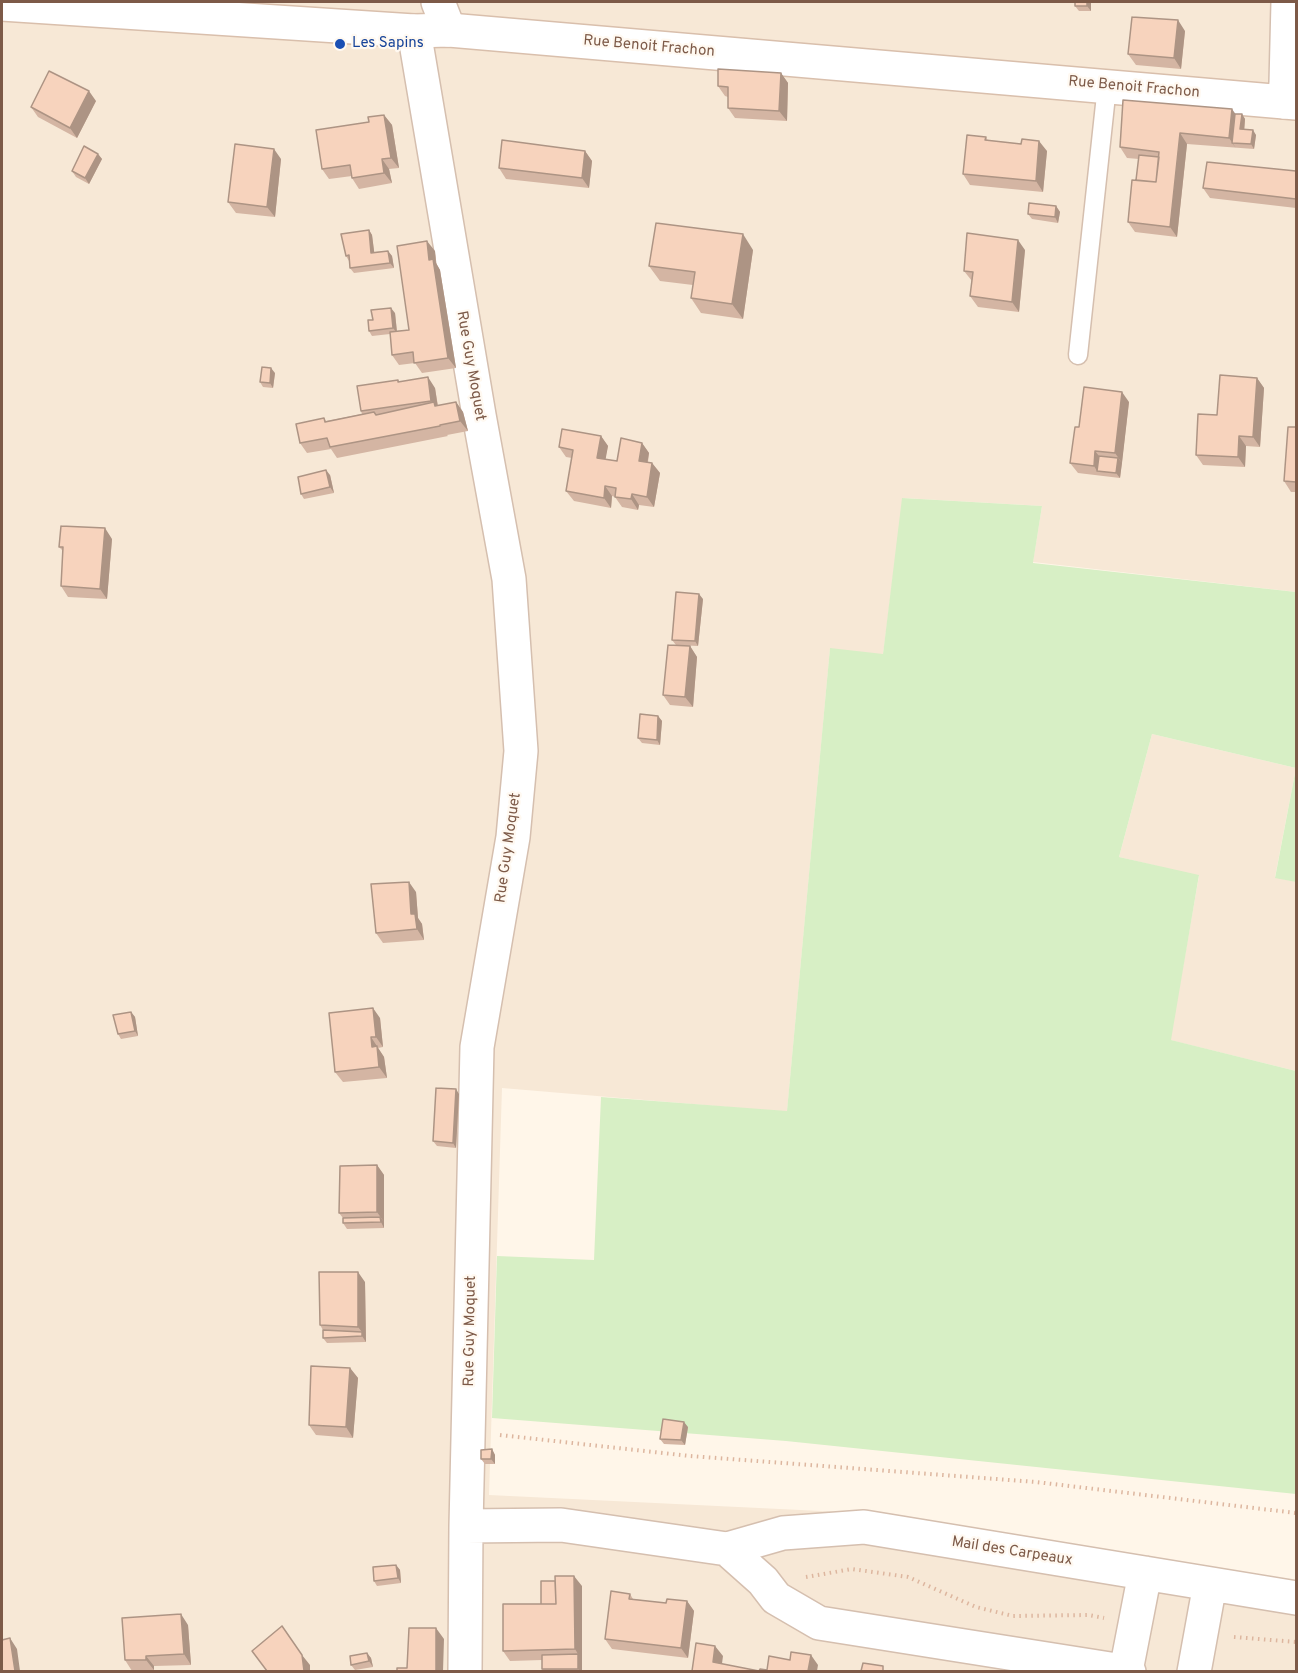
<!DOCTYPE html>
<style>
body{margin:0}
#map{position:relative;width:1298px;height:1673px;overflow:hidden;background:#fff6e9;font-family:Overpass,sans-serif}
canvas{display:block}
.frame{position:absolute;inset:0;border:3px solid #7d5a48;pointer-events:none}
</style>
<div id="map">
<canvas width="1298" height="1673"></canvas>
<div class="frame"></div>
</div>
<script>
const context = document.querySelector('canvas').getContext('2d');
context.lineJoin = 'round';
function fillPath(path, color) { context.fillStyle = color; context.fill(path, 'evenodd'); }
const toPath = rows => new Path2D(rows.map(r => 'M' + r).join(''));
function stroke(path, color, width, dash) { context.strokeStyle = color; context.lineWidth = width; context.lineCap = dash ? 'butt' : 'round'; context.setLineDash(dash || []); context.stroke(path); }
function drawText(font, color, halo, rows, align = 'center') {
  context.font = font + ' Overpass,sans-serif'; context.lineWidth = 4.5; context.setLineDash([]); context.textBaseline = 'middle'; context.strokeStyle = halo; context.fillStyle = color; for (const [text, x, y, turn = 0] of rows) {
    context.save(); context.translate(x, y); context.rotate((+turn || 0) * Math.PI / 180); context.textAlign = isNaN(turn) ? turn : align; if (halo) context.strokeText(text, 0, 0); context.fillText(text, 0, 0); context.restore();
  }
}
const residential = toPath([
 [2,2,1296,2,1296,592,1033,562,1042,506,903,498,883,655,830,649,787,1112,502,1088,489,1495,842,1512,1296,1588,1296,1671,2,1672],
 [1152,734,1296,768,1275,877,1296,882,1296,1071,1170,1040,1199,876,1119,857]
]);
const green = toPath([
 [902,498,1042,506,1033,563,1296,592,1296,882,1275,878,1296,768,1152,734,1119,857,1199,875,1171,1040,1296,1071,1296,1494,786,1441,492,1418,497,1256,594,1260,601,1097,787,1111,830,648,883,654]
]);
const path = toPath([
 [500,1435,690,1456,1036,1482,1296,1513],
 [806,1577,852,1569,908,1577,976,1607,1013,1616,1089,1615,1104,1618],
 [1234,1637,1296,1642]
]);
const service = toPath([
 [1078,355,1107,86]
]);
const minor = toPath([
 [438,2,449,30],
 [414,31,479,415,509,579,521,751,513,837,477,1047,466,1526,465,1672],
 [466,1526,561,1525,727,1549],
 [1126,1671,1145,1573],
 [1129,1672,819,1623,776,1598,763,1581,727,1549,783,1533,864,1527,1296,1598],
 [1194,1672,1210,1584]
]);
const tertiary = toPath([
 [1284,102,1286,83,1288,2]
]);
const secondary = toPath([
 [2,4,414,31,449,30,1296,103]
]);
const wall = toPath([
 [1091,2,1091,11,1079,11,1075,6],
 [1185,31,1181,69,1136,65,1128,54],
 [781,73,788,83,787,121,735,118,728,108,728,97,725,96,718,86],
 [96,101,77,138,38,117,31,107],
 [1235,114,1242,114,1245,119,1244,129,1256,135,1254,149,1187,144,1177,237,1135,232,1128,222,1136,180,1139,159,1127,158,1120,147],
 [384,115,392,125,399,168,389,169,392,183,359,189,352,178,352,176,329,179,322,169,369,122],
 [986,137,988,141,1021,144,1047,151,1043,192,970,185,963,174],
 [585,151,592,161,589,188,506,179,499,168],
 [98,154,102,159,89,184,76,177,72,171],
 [281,159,275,217,236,213,228,202],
 [1296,171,1296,208,1210,198,1203,188],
 [1056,206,1060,212,1058,223,1032,219,1028,214],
 [369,230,372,235,374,252,388,251,392,256,394,268,354,273,350,268,349,261,346,256],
 [753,250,743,319,701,313,691,298,693,285,660,281,649,266],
 [1025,250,1019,312,978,307,970,296,972,281,964,271],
 [435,251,436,263,440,270,456,368,422,373,415,363,399,365,392,355,390,334,372,336,369,331,373,320,395,313,397,331,409,330],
 [275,373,273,388,263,387,260,382],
 [1257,378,1264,388,1260,447,1246,446,1245,467,1203,465,1196,455,1217,415],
 [398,380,399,381,435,388,438,406,456,402,463,412,468,431,447,435,448,436,337,458,331,449,307,453,300,443,324,418,326,421,362,414,361,411],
 [1129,402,1120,478,1078,473,1070,463,1079,427],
 [1296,427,1296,492,1291,492,1284,481],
 [601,436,608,446,605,459,617,461,642,443,649,453,648,462,652,463,660,473,654,507,639,505,638,510,622,507,615,497,612,496,611,508,574,501,566,491,572,458,566,457,559,447],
 [330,475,334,493,304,499,301,494],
 [112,539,107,599,68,597,61,586,63,551,59,547],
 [703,599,698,646,676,645,672,640],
 [690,646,697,657,693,707,670,705,663,695],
 [658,716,662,721,660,745,642,743,638,738],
 [416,892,418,918,422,924,424,940,383,943,376,933],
 [131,1012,135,1017,138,1036,121,1039,118,1034],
 [380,1018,383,1047,378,1048,384,1057,387,1078,343,1082,335,1072],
 [459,1094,456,1148,437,1146,433,1141],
 [377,1165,384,1175,384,1228,347,1229,343,1223,343,1218,339,1213],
 [365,1282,366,1342,327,1343,323,1338,323,1330,320,1325],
 [350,1368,358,1378,353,1438,316,1435,309,1425],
 [688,1427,685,1445,664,1444,660,1439],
 [492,1449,495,1455,495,1464,485,1464,481,1459],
 [396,1565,400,1570,401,1583,377,1586,374,1581],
 [582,1586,582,1671,543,1671,542,1669,542,1660,510,1661,503,1651,541,1604],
 [630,1594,633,1599,665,1603,687,1601,694,1611,688,1658,612,1649,605,1639],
 [188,1625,191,1665,154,1666,154,1670,132,1671,125,1660],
 [367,1653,371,1658,373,1667,355,1670,351,1665]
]);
const shadedWall = toPath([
 [1087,2,1091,2,1091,11,1087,6],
 [1178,20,1185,31,1181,69,1174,58],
 [781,73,788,83,787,121,779,111],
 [89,91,96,101,77,138,70,128],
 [1232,109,1239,119,1232,143,1236,148,1229,138],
 [1242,114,1245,119,1244,134,1240,129],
 [384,115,392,125,399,168,391,158],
 [1253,130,1256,135,1254,149,1251,144],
 [1180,133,1187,144,1177,237,1170,227],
 [1039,141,1047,151,1043,192,1036,181],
 [274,149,281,159,275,217,267,207],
 [585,151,592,161,589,188,582,178],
 [98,154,102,159,89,184,85,178],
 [382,159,389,169,392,183,384,173],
 [1056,206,1060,212,1058,223,1055,217],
 [369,230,372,235,375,258,371,253],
 [743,234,753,250,743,319,732,304],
 [1018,240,1025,250,1019,312,1012,302],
 [427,241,435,251,436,263,440,270,456,368,448,358,429,260],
 [388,251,392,256,394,268,390,263],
 [391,308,395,313,397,333,393,328],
 [271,368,275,373,273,388,270,383],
 [428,377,435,388,438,408,442,417,431,401],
 [1257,378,1264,388,1260,447,1253,437],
 [1122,392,1129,402,1122,463,1115,453],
 [456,402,463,412,468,431,460,421],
 [601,436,608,446,604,468,597,458],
 [1239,436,1246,446,1245,467,1238,457],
 [642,443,649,453,646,471,639,461],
 [1095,451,1103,461,1097,471,1094,466],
 [1118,458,1122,463,1120,478,1116,473],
 [652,463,660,473,654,507,647,497],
 [326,470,330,475,334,493,330,487],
 [605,486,612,496,611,508,604,498],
 [632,494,639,505,638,510,631,499],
 [105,528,112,539,107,599,100,589],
 [699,594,703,599,698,646,695,641],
 [690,646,697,657,693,707,685,697],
 [658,716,662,721,660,745,657,740],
 [409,882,416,892,418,918,422,924,424,940,417,929,411,914],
 [373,1008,380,1018,383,1047,376,1037],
 [131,1012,135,1017,138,1036,135,1031],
 [371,1037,384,1057,387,1078,379,1067,372,1047],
 [456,1089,459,1094,456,1148,453,1143],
 [377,1165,384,1175,384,1222,377,1212],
 [380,1217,384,1222,384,1228,381,1222],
 [358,1272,365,1282,366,1342,362,1336,362,1332,358,1327],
 [350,1368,358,1378,353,1438,346,1427],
 [684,1422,688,1427,685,1445,681,1440],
 [492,1449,495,1455,495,1464,491,1459],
 [396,1565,400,1570,401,1583,398,1578],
 [574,1576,582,1586,582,1671,580,1671,578,1669,578,1654,575,1649],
 [687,1601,694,1611,688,1658,681,1648],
 [181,1614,188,1625,191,1665,184,1654],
 [436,1628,444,1639,443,1671,436,1671],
 [10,1638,17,1649,20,1671,15,1671],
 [715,1646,723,1656,721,1671,713,1662],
 [367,1653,371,1658,373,1667,369,1661],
 [302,1655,310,1665,310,1671,304,1671],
 [811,1655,818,1665,817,1671,808,1671],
 [146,1656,154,1666,154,1670,146,1660]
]);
const building = toPath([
 [1075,2,1087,2,1087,6,1075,6,1075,2],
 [1132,17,1178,20,1174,58,1128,54,1132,17],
 [718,69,781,73,779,111,728,108,728,87,718,86,718,69],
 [49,71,89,91,70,128,31,107,49,71],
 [1123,100,1232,109,1229,138,1180,133,1170,227,1128,222,1132,180,1156,182,1159,152,1120,147,1123,100],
 [1235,114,1242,114,1240,129,1253,130,1251,144,1232,143,1235,114],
 [384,115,391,158,382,159,384,173,352,178,350,165,322,169,316,130,369,122,368,117,384,115],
 [967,135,986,137,985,140,1021,144,1022,139,1039,141,1036,181,963,174,967,135],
 [502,140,585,151,582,178,499,168,502,140],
 [235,144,274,149,267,207,228,202,235,144],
 [84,146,98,154,85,178,72,171,84,146],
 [1139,155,1159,157,1156,182,1136,180,1139,155],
 [1207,162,1296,171,1296,199,1203,188,1207,162],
 [1029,203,1056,206,1055,217,1028,214,1029,203],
 [656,223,743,234,732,304,691,298,695,272,649,266,656,223],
 [369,230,371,253,388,251,390,263,350,268,349,255,346,256,341,234,369,230],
 [967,233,1018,240,1012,302,970,296,973,272,964,271,967,233],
 [427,241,429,260,433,259,448,358,414,363,413,352,392,355,390,332,409,330,397,246,427,241],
 [391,308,393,328,369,331,368,320,373,320,371,310,391,308],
 [262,367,271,368,270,383,260,382,262,367],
 [1220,375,1257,378,1253,437,1239,436,1238,457,1196,455,1198,414,1217,415,1220,375],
 [428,377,431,401,361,411,357,386,398,380,398,382,428,377],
 [1084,387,1122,392,1115,453,1095,451,1094,466,1070,463,1075,427,1079,427,1084,387],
 [434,402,435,406,456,402,460,421,440,425,440,426,330,447,327,438,300,443,296,424,324,418,325,422,374,412,376,415,434,402],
 [1288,427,1296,427,1296,482,1284,481,1288,427],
 [562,429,601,436,597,458,617,461,621,438,642,443,639,461,652,463,647,497,632,494,631,499,615,497,616,488,605,486,604,498,566,491,573,450,559,447,562,429],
 [1099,456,1118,458,1116,473,1097,471,1099,456],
 [326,470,330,487,301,494,298,477,326,470],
 [61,526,105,528,100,589,61,586,63,547,59,547,61,526],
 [676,592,699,594,695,641,672,640,676,592],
 [668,645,690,646,685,697,663,695,668,645],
 [640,714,658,716,657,740,638,738,640,714],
 [409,882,411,914,415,914,417,929,376,933,371,884,409,882],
 [373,1008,376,1037,371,1037,372,1047,377,1046,379,1067,335,1072,329,1013,373,1008],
 [131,1012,135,1031,118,1034,113,1015,131,1012],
 [436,1088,456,1089,453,1143,433,1141,436,1088],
 [377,1165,377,1212,339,1213,340,1166,377,1165],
 [380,1217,381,1222,343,1223,343,1218,380,1217],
 [319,1272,358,1272,358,1327,320,1325,319,1272],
 [323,1330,362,1332,362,1336,323,1338,323,1330],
 [311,1366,350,1368,346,1427,309,1425,311,1366],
 [663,1419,684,1422,681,1440,660,1439,663,1419],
 [492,1449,491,1459,481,1459,481,1450,492,1449],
 [396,1565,398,1578,374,1581,373,1567,396,1565],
 [555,1576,574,1576,575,1649,503,1651,503,1604,556,1604,555,1576],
 [541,1581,555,1581,556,1604,541,1604,541,1581],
 [611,1591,630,1594,629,1599,666,1603,667,1599,687,1601,681,1648,605,1639,611,1591],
 [181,1614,184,1654,146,1656,146,1660,125,1660,122,1618,181,1614],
 [282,1626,302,1655,304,1671,267,1671,252,1651,282,1626],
 [409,1628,436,1628,436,1671,397,1671,397,1668,407,1668,409,1628],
 [10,1638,15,1671,2,1671,2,1640,10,1638],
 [696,1643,715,1646,713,1662,759,1671,760,1669,767,1670,769,1656,790,1660,791,1652,811,1655,808,1671,815,1671,692,1671,696,1643],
 [367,1653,369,1661,351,1665,350,1656,367,1653],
 [578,1654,578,1669,542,1669,542,1655,578,1654],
 [863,1663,883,1666,883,1671,861,1671,863,1663]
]);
const markers = [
 [340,44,6,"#1a4fb4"]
];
const transitNames = [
 ["Les Sapins",352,44]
];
const streetNames = [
 ["Rue Benoit Frachon",649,47,5],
 ["Rue Benoit Frachon",1134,88,5],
 ["Rue Guy Moquet",470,366,80],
 ["Rue Guy Moquet",509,848,-82],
 ["Rue Guy Moquet",471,1331,-89],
 ["Mail des Carpeaux",1012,1552,9]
];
fillPath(residential, '#f7e8d6');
fillPath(green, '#d7efc5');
stroke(service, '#d5bfaf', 21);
stroke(minor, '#d5bfaf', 36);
stroke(tertiary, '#d5bfaf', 36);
stroke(secondary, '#d9bfac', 36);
stroke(path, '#ddb69f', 4, [1.5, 4.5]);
stroke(service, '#fff', 18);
stroke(minor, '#fff', 33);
stroke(tertiary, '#fff', 33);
stroke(secondary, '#fff', 33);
fillPath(wall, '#d4b5a3');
fillPath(shadedWall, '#ad9484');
fillPath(building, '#f7d3bd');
stroke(building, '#ad9484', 1.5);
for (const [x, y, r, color] of markers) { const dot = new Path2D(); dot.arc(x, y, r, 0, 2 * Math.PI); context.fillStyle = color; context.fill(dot); stroke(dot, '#fff9f1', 2); }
drawText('15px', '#164399', '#fff9f1', transitNames, 'left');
drawText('15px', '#7d5a48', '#fff9f1', streetNames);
</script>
